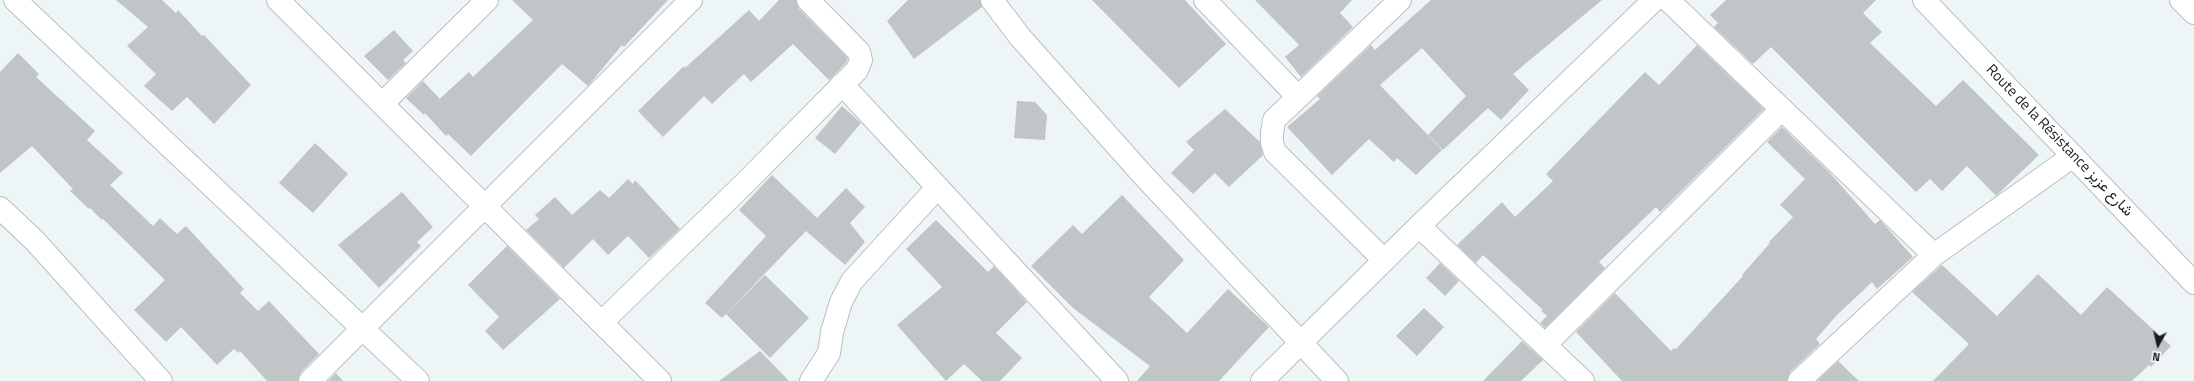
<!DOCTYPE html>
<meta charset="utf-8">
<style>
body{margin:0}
#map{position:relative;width:2194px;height:381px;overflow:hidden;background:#eef5f7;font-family:"Titillium Web",sans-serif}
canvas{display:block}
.north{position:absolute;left:2138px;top:325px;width:40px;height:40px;-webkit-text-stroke:3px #fff;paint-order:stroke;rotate:188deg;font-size:11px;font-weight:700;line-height:16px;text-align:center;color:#1a1c1d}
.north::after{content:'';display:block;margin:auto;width:14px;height:18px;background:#1a1c1d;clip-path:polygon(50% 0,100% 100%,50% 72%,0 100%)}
</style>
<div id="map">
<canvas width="2194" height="381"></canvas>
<div class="north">N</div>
</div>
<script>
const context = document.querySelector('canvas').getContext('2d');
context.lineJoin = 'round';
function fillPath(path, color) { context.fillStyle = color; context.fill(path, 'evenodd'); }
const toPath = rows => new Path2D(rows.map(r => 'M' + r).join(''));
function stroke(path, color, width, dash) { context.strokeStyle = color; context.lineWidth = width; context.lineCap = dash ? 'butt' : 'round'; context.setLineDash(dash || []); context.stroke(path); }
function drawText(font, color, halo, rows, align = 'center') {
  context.font = font + ' "Titillium Web",Vazirmatn,sans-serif'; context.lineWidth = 3; context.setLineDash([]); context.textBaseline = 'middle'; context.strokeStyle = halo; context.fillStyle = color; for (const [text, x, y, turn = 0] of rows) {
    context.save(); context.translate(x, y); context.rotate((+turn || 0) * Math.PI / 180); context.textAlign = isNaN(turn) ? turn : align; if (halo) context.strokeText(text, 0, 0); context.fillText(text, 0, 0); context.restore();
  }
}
const building = toPath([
 [116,0,162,0,176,13,178,10,202,36,204,35,251,85,214,124,187,97,172,111,144,86,156,74,127,46,148,27],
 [512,0,668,0,624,47,622,45,588,86,562,64,471,156,448,134,446,136,425,113,424,115,406,98,423,81,440,99,434,104,469,72,473,77,533,20],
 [779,0,796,0,799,9,848,58,846,63,829,80,793,44,751,82,744,74,712,104,704,96,663,137,638,111,684,66,685,68,749,10,759,21],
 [908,0,980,0,982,7,914,59,887,21],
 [1092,0,1185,0,1226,44,1179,88],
 [1255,0,1352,0,1340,13,1353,27,1301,77,1285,57,1299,45],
 [1431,0,1602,0,1513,74,1529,90,1501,120,1488,108,1443,150,1428,135,1466,96,1422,48,1380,85,1442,150,1416,175,1397,158,1394,162,1369,139,1332,175,1287,127,1320,99,1317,96,1371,45,1375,50],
 [1726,0,1876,0,1863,13,1882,32,1870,43,1936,106,1963,80,2039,155,1996,196,1967,166,1942,191,1930,179,1916,192,1771,47,1753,64,1714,27,1718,23,1710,15],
 [394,30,413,51,403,60,406,63,388,80,364,56],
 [1697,45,1764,109,1660,212,1656,207,1599,262,1605,268,1545,328,1540,323,1547,316,1541,311,1543,310,1483,255,1476,263,1457,245,1502,202,1515,217,1553,181,1546,174,1645,72,1659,85],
 [18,53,39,74,36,77,95,131,87,140,123,173,110,185,153,226,160,218,177,234,186,226,244,289,240,293,258,311,269,301,319,354,301,372,298,381,267,381,240,351,238,353,234,349,217,365,181,327,166,342,134,310,165,280,103,219,102,220,90,208,89,209,70,191,73,189,32,146,0,173,0,72],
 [1017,101,1035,102,1047,115,1045,140,1014,138],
 [842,106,861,123,835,154,815,138],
 [1225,109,1260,142,1263,155,1229,187,1215,173,1193,194,1171,173,1194,150,1186,142],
 [1782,127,1830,173,1875,224,1880,220,1913,257,1877,289,1872,282,1836,316,1816,339,1820,344,1790,372,1787,381,1622,381,1576,332,1615,293,1671,351,1674,348,1676,349,1743,276,1742,275,1770,243,1769,242,1793,217,1780,205,1805,179,1767,142],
 [315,143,348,174,313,213,279,183],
 [772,175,817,218,846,188,865,207,850,223,865,242,845,265,806,231,722,318,705,303,766,236,739,210],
 [628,179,633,184,635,180,680,229,649,258,628,236,608,255,593,239,564,268,526,230,539,219,535,215,555,197,572,215,600,190,609,198],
 [402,192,433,227,417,242,421,246,379,288,338,245],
 [1122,195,1184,260,1149,297,1187,333,1228,289,1269,327,1219,381,1137,381,1150,366,1073,308,1031,266,1073,225,1082,234],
 [936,220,988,272,994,266,1027,302,996,333,1022,358,1000,381,982,381,964,364,946,381,897,325,942,287,906,249],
 [507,246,560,299,503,350,485,331,499,317,468,285],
 [1440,263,1459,281,1445,296,1426,278],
 [1942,265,1997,316,2038,274,2081,315,2107,287,2171,346,2151,367,2149,365,2132,381,1933,381,1969,344,1912,292],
 [765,275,809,318,770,358,726,314],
 [1424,308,1444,327,1417,356,1396,336],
 [1522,341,1543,360,1521,381,1483,381],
 [760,351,789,381,719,381],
 [1838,361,1859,381,1817,381],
 [336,373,343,381,328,381]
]);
const minor = toPath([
 [15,0,418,381],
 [278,0,660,381],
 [992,0,1020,37,1142,174,1337,381],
 [1205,0,1298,97],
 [1668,0,1934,255],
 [2181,0,2194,13],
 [842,84,1117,381],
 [382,104,487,0],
 [0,208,35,241,161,381],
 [1419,226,1583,381],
 [1384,260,1275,152,1272,143,1272,133,1274,120,1400,0],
 [602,322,745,183,857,70,861,60,859,52,808,0],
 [1545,345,1782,109],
 [310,381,691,0],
 [811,381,829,353,832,332,841,302,852,281,937,188],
 [1262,381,1419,226,1654,0],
 [1799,381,1934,255,2073,156]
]);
const primary = toPath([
 [1924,0,2194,283]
]);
const streetNames = [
 ["Route de la Résistance شارع عزيز",2059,141,46]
];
fillPath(building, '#c0c6c8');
stroke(minor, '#b9bfc1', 24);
stroke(primary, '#b9bfc1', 24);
stroke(minor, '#fff', 22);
stroke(primary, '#fff', 22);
drawText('15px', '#1a1c1d', '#fff', streetNames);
</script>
